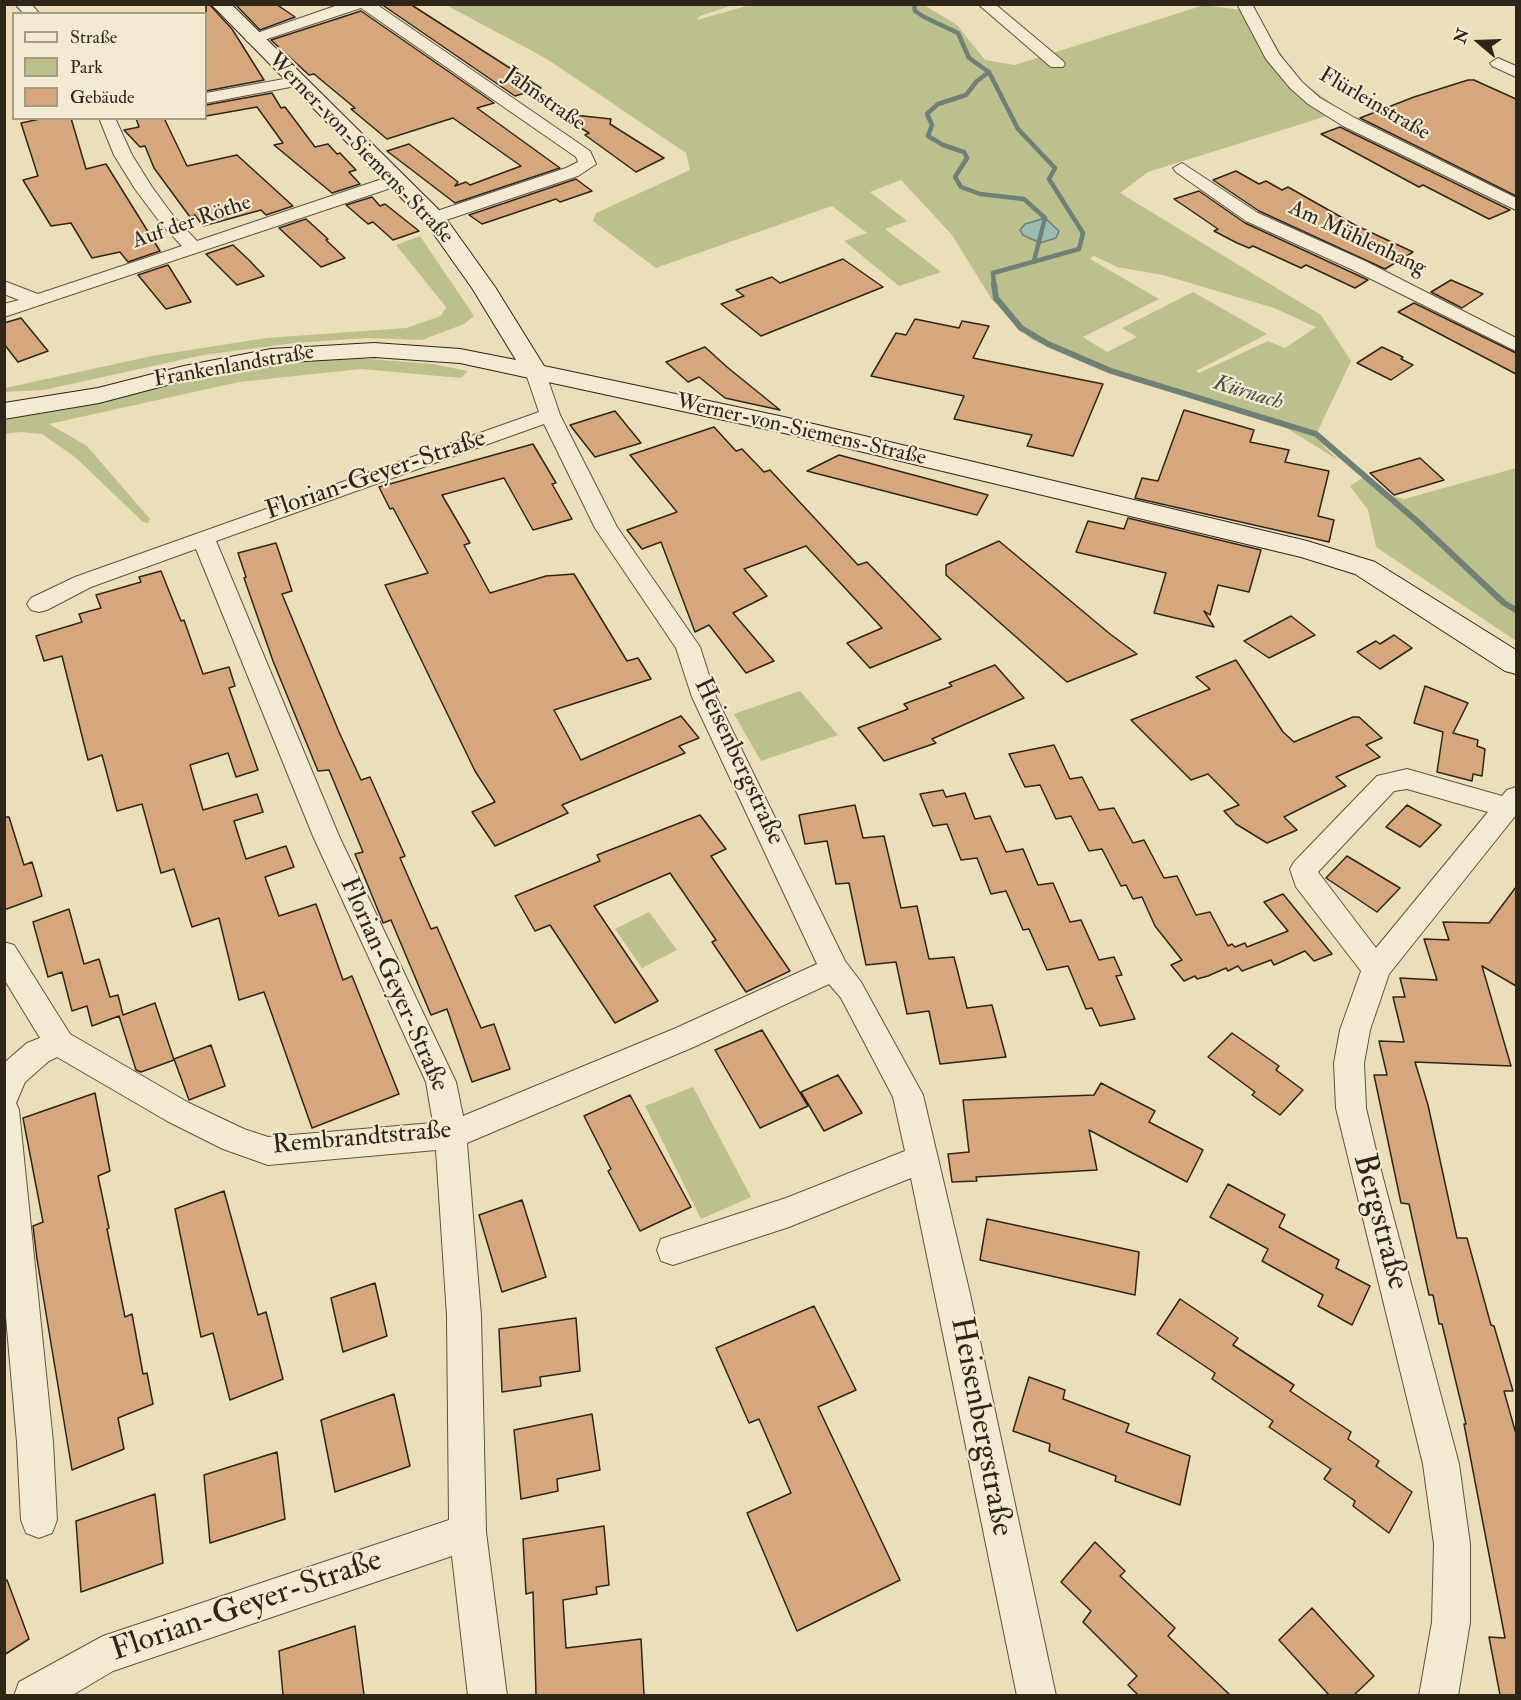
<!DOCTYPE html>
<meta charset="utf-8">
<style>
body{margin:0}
#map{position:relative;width:1521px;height:1700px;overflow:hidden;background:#eddeba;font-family:"IM FELL Double Pica",serif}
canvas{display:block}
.frame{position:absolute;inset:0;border:6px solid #2f261a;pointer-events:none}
.legend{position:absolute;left:12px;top:12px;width:195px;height:108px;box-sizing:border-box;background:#f3ead2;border:2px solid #a59c88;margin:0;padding:8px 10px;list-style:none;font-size:18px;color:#2f261a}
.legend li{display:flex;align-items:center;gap:12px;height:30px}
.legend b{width:30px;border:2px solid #a59c88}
.north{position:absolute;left:1449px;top:12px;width:60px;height:60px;-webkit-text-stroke:4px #f3ead2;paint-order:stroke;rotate:289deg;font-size:16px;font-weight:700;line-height:24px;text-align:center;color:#2f261a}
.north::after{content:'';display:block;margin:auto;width:21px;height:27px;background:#2f261a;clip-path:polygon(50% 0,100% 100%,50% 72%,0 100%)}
</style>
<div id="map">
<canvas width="1521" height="1700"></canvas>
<div class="frame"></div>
<ul class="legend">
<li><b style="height:8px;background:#f3ead2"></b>Straße</li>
<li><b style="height:16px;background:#bcc08d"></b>Park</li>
<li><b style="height:16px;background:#d6a77d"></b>Gebäude</li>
</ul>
<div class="north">N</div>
</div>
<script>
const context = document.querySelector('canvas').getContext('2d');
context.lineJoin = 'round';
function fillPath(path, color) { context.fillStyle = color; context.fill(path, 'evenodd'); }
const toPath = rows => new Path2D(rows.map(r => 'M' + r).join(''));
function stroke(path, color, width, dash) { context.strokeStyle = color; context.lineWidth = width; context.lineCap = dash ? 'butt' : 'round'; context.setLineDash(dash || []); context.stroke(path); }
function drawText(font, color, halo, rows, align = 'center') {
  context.font = font + ' "IM FELL Double Pica",serif'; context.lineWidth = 4.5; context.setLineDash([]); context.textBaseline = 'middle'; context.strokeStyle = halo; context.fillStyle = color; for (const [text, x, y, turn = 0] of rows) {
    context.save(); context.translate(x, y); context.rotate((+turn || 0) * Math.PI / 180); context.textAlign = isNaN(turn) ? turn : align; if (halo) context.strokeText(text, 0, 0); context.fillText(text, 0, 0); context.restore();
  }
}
const green = toPath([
 [446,5,733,5,700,16,697,20,750,5,924,5,957,25,985,60,1015,65,1204,5,1256,12,1289,67,1306,85,1343,111,1148,172,1120,193,1321,315,1351,361,1315,437,1338,460,1288,429,1089,365,1031,339,992,300,952,235,901,180,870,192,907,221,885,229,941,272,899,286,844,241,867,233,832,206,656,268,593,221,596,213,690,170,686,153,547,59],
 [1094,256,1117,267,1163,275,1274,308,1316,327,1285,348,1268,341,1199,373,1196,371,1267,334,1193,292,1122,328,1137,337,1107,352,1083,337,1159,299,1090,259],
 [420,236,474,316,464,324,422,340,366,338,295,343,203,355,44,390,5,392,5,388,152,356,266,338,406,328,441,316,446,307,396,245],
 [355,358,433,364,468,371,461,378,361,369,239,382,49,424,87,446,150,519,148,523,143,522,75,457,42,434,21,432,5,434,5,420,74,408,232,370,305,359],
 [1516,468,1516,641,1376,547,1368,510,1350,486,1364,477,1388,495,1404,499],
 [800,691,838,735,761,761,734,714],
 [649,912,677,950,642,968,615,929],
 [693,1087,751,1197,701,1219,645,1106]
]);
const water = toPath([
 [1045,218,1059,231,1056,238,1040,243,1023,235,1020,230,1025,224,1045,218]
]);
const streamFar1 = toPath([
 [914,4,915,11,924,17,958,33,969,58,989,72,1018,129,1055,168,1049,179,1083,233,1079,249,993,273,994,285],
 [989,72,977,81,966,95,938,104,927,114,932,125,928,136,943,145,964,152,967,158,955,177,961,187,980,194,1024,199,1045,218,1034,261]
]);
const stream = toPath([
 [994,284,996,298,1021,328,1048,344,1111,371,1316,434,1418,522,1504,603,1516,610]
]);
const building = toPath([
 [206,4,209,4,232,29,264,80,206,91,206,4],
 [235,4,276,4,295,17,260,30,235,4],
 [381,4,410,4,541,88,515,96,381,4],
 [361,11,494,103,477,108,560,168,455,203,387,151,409,144,458,182,455,186,466,182,470,185,521,166,453,118,387,139,351,109,355,108,314,74,309,75,271,40,361,11],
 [1468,80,1474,80,1516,99,1516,196,1360,118,1414,97,1468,80],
 [272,93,281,108,285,107,315,147,328,144,337,154,340,153,356,170,349,172,360,184,332,193,274,145,283,143,257,107,206,116,206,105,272,93],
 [556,113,611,119,610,124,664,158,636,172,585,135,589,133,556,113],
 [45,118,71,118,86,169,106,164,160,251,128,262,120,252,92,258,71,223,51,226,23,180,38,176,21,123,45,118],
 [136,118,164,118,187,166,237,155,293,206,266,215,261,210,203,226,195,215,190,217,154,168,145,146,140,147,124,130,139,127,136,118],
 [1340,127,1342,128,1510,210,1489,219,1423,185,1419,187,1321,134,1340,127],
 [1236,171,1259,184,1266,181,1282,190,1288,187,1355,225,1413,252,1385,269,1259,211,1213,180,1236,171],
 [576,179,592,191,560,202,556,199,482,224,469,215,576,179],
 [1199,191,1245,223,1368,280,1355,288,1306,265,1301,268,1253,246,1249,248,1237,243,1214,231,1218,229,1174,199,1199,191],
 [372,197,380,206,385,204,419,231,393,240,373,222,368,224,346,205,372,197],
 [306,219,328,239,326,240,345,258,321,267,279,228,306,219],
 [233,245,249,260,264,276,237,285,206,254,233,245],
 [843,259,883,287,761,336,721,304,744,296,736,290,772,277,780,283,843,259],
 [168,265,191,302,166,309,138,275,168,265],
 [1451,280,1483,294,1462,308,1431,292,1451,280],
 [1414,303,1516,353,1516,374,1398,312,1414,303],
 [21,318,48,351,18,362,4,344,4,323,21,318],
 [915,319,959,328,962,321,989,326,973,358,1103,384,1073,456,1027,446,1032,435,954,419,964,396,871,376,896,333,906,335,915,319],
 [705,347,727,367,780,410,725,398,699,377,688,382,666,362,705,347],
 [1382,347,1403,357,1401,359,1413,365,1391,380,1357,363,1382,347],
 [1184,410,1254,430,1250,442,1289,450,1285,462,1329,471,1318,516,1334,520,1329,542,1135,498,1142,478,1158,481,1184,410],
 [615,411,641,443,595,457,570,425,615,411],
 [714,427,736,451,742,449,764,472,770,470,858,565,867,562,941,639,870,668,847,643,882,628,806,546,744,569,767,596,733,613,774,661,746,673,709,625,695,632,661,542,642,549,627,530,677,512,630,455,714,427],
 [533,444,556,483,552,484,572,519,533,530,504,478,442,495,470,543,464,545,490,593,546,576,574,574,627,661,638,658,651,679,554,710,581,760,681,716,699,738,679,746,685,753,562,805,568,813,495,846,472,812,495,802,475,771,385,585,428,573,393,508,390,509,379,487,533,444],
 [839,455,988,495,977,515,807,471,839,455],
 [1420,458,1444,480,1394,495,1370,473,1420,458],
 [1128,518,1261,550,1249,592,1218,585,1210,615,1204,611,1214,627,1154,613,1166,573,1076,552,1088,521,1124,529,1128,518],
 [999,541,1110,634,1137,654,1067,682,946,575,946,565,999,541],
 [276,543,292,591,282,594,339,732,361,780,370,777,405,856,400,858,431,929,437,927,481,1028,494,1024,510,1069,472,1082,447,1009,431,1015,391,920,383,923,382,920,355,854,363,852,329,770,318,771,273,661,244,578,246,577,238,553,276,543],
 [161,571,181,621,184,620,203,674,229,667,235,686,229,688,258,770,236,777,228,753,190,765,203,810,257,794,263,812,234,821,246,859,286,846,294,867,265,877,279,916,316,904,343,980,352,976,399,1094,312,1128,264,992,239,1000,219,918,192,927,174,869,161,873,142,804,117,811,102,755,88,760,62,656,44,661,36,636,82,622,79,614,101,608,96,595,141,582,139,577,161,571],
 [1291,616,1315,635,1269,658,1244,641,1291,616],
 [1394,635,1412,648,1380,669,1357,652,1376,641,1380,644,1394,635],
 [1236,660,1283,732,1294,742,1353,717,1359,717,1382,738,1366,745,1380,757,1336,777,1346,786,1284,817,1297,830,1267,843,1236,824,1224,811,1239,805,1208,774,1191,780,1131,720,1210,689,1196,677,1236,660],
 [995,665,1024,698,932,739,936,743,884,761,858,728,908,709,904,704,952,686,949,683,995,665],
 [1425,686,1468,703,1453,733,1478,740,1477,746,1485,749,1482,776,1473,774,1472,781,1437,772,1443,732,1414,723,1425,686],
 [1054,745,1070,779,1082,777,1099,810,1114,808,1133,843,1144,840,1164,878,1177,876,1196,915,1210,912,1228,946,1232,944,1235,947,1245,943,1247,947,1288,931,1264,902,1283,894,1332,954,1314,961,1305,951,1274,965,1271,960,1242,971,1238,966,1228,971,1226,968,1208,976,1197,979,1195,976,1184,981,1171,965,1182,960,1155,926,1142,897,1133,899,1126,885,1121,886,1102,849,1089,851,1071,816,1056,819,1040,785,1025,787,1009,754,1054,745],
 [943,790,946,797,965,793,975,819,990,816,1006,852,1023,849,1038,885,1053,883,1070,922,1081,920,1099,960,1114,957,1122,975,1116,976,1135,1019,1100,1026,1092,1008,1086,1009,1068,966,1047,970,1029,929,1023,930,1006,891,991,894,977,858,961,860,947,824,933,826,920,794,943,790],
 [855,805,863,838,884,836,901,908,917,906,929,959,954,957,967,1008,992,1005,1006,1057,940,1064,929,1011,907,1014,896,962,866,965,849,883,836,884,827,841,805,844,799,815,855,805],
 [1407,805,1441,825,1420,847,1386,827,1407,805],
 [700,815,726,849,711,856,790,971,746,992,712,942,716,940,670,873,594,906,658,1001,615,1023,550,925,535,931,515,896,600,861,597,855,700,815],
 [4,817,9,817,24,865,32,862,42,896,4,910,4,817],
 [1347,856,1400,888,1377,912,1326,878,1347,856],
 [1516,887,1516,986,1482,966,1511,1066,1415,1062,1428,1105,1457,1238,1467,1238,1491,1325,1494,1326,1513,1391,1504,1391,1516,1434,1516,1695,1500,1695,1489,1637,1505,1638,1464,1424,1466,1424,1442,1324,1439,1324,1433,1295,1429,1295,1409,1204,1401,1203,1374,1075,1387,1075,1379,1041,1404,1042,1393,997,1405,997,1400,978,1437,980,1424,939,1449,940,1443,922,1489,923,1516,887],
 [69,909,84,964,99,959,110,997,118,995,123,1015,155,1003,174,1060,141,1072,136,1070,119,1016,92,1026,87,1006,72,1011,62,972,48,977,33,922,69,909],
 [762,1030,808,1106,760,1128,715,1050,762,1030],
 [1232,1033,1279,1066,1276,1070,1303,1090,1280,1115,1252,1095,1255,1092,1208,1057,1232,1033],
 [211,1045,225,1086,189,1100,174,1059,211,1045],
 [838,1075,862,1113,824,1131,801,1092,838,1075],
 [1101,1083,1155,1111,1149,1122,1203,1150,1187,1182,1089,1130,1097,1170,976,1177,977,1181,952,1182,948,1154,969,1152,963,1100,1094,1095,1101,1083],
 [95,1093,110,1171,98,1176,109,1228,107,1229,125,1317,132,1314,143,1374,147,1373,153,1404,118,1418,124,1449,72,1470,37,1259,33,1226,43,1222,23,1118,95,1093],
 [630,1095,691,1207,640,1231,608,1171,611,1169,584,1116,630,1095],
 [1228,1184,1285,1215,1279,1227,1339,1260,1336,1268,1370,1286,1352,1325,1318,1306,1323,1295,1262,1261,1268,1249,1210,1217,1228,1184],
 [224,1191,258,1315,266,1312,283,1379,230,1400,213,1333,201,1337,175,1209,224,1191],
 [522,1200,546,1277,502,1292,479,1215,522,1200],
 [987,1219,1139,1252,1135,1295,980,1260,987,1219],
 [375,1283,387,1336,343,1352,331,1298,375,1283],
 [1180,1299,1238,1338,1233,1345,1294,1385,1290,1391,1351,1432,1348,1439,1379,1461,1376,1466,1412,1492,1389,1533,1353,1506,1355,1501,1324,1479,1331,1469,1269,1427,1273,1421,1212,1379,1215,1373,1157,1334,1180,1299],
 [814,1306,856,1390,818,1407,900,1580,797,1631,747,1513,791,1493,759,1419,749,1423,716,1348,814,1306],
 [576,1318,580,1371,540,1377,541,1386,502,1392,499,1329,576,1318],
 [1029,1377,1065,1390,1063,1399,1129,1424,1126,1432,1190,1456,1180,1505,1115,1481,1116,1476,1049,1451,1050,1444,1013,1431,1029,1377],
 [394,1394,410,1466,335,1492,321,1420,394,1394],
 [592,1414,600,1470,557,1479,558,1491,521,1499,514,1430,592,1414],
 [277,1452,285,1519,210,1543,204,1475,277,1452],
 [155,1494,163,1563,81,1592,76,1521,155,1494],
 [604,1526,609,1585,596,1587,597,1594,563,1600,566,1648,641,1639,644,1695,536,1695,533,1592,526,1594,523,1539,604,1526],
 [1095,1542,1125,1571,1120,1576,1175,1628,1168,1636,1230,1695,1138,1695,1128,1685,1137,1676,1083,1622,1091,1611,1061,1582,1095,1542],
 [7,1580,29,1639,4,1655,4,1581,7,1580],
 [1312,1608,1374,1676,1354,1695,1329,1695,1279,1640,1312,1608],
 [355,1626,364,1695,283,1695,279,1651,355,1626]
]);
const street = toPath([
 [15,4,31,4,40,14,24,14,15,4],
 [341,4,376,4,590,151,596,164,578,176,440,222,428,222,425,218,428,214,566,168,578,162,576,157,361,8,258,42,248,42,245,39,248,36,341,4],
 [978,4,995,4,1063,61,1065,64,1063,67,1051,67,978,4],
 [1237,4,1252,4,1279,54,1302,82,1320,98,1355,118,1516,198,1516,210,1343,126,1308,104,1290,88,1266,59,1237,4],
 [1498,58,1516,66,1516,77,1492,66,1490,63,1498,58],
 [295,77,303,82,301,85,206,103,206,93,295,77],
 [99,118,115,118,132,155,152,187,174,217,197,241,388,177,394,176,403,181,400,185,4,317,4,304,19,300,4,294,4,281,38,294,182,246,162,225,135,189,114,155,99,118],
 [1182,163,1258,213,1367,262,1516,338,1516,351,1353,270,1246,221,1176,172,1173,168,1182,163],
 [536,368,543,370,546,374,560,415,617,527,700,647,716,697,845,961,861,982,923,1095,970,1294,1056,1696,1017,1696,911,1178,789,1227,673,1265,661,1261,657,1250,661,1239,786,1198,905,1151,893,1097,841,998,829,984,696,1046,467,1143,481,1316,486,1532,507,1696,468,1696,452,1556,113,1671,71,1696,14,1696,19,1682,103,1636,449,1520,447,1316,436,1150,268,1165,223,1149,167,1121,57,1057,49,1061,25,1082,16,1103,19,1110,53,1442,57,1520,52,1533,39,1538,26,1533,21,1520,17,1442,4,1294,4,1063,27,1043,40,1038,4,979,4,942,14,945,70,1034,189,1103,244,1129,268,1137,433,1123,426,1082,313,836,196,549,91,587,47,610,39,612,31,610,27,604,31,598,75,577,539,412,526,374,529,370,536,368],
 [544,424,595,528,676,648,692,697,817,964,676,1028,463,1116,456,1082,339,836,216,541,544,424],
 [1407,769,1502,796,1507,790,1516,787,1516,815,1389,974,1370,1030,1364,1063,1366,1108,1379,1163,1459,1464,1470,1544,1470,1622,1458,1696,1419,1696,1432,1622,1434,1544,1423,1464,1336,1108,1334,1063,1340,1030,1361,971,1296,887,1290,869,1294,862,1377,776,1407,769],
 [1407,789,1488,812,1376,948,1318,872,1394,791,1407,789]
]);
const secondary = toPath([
 [211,4,231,4,442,213,495,287,544,366,784,417,1307,541,1375,562,1516,650,1516,674,1505,671,1355,574,1301,557,784,433,460,363,374,357,271,363,186,380,99,403,4,419,4,403,98,388,184,366,271,349,374,343,460,349,516,360,472,288,426,223,211,4]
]);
const farStreetnames = [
 ["Jahnstraße",544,100,35],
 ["Flürleinstraße",1374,105,30],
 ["Werner-von-Siemens-Straße",360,149,46],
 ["Auf der Röthe",192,223,-19],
 ["Am Mühlenhang",1357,239,25],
 ["Frankenlandstraße",234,367,-10],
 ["Werner-von-Siemens-Straße",801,431,13]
];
const farWaternames = [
 ["Kürnach",1248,394,17]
];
const streetNames = [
 ["Florian-Geyer-Straße",376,476,-19],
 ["Heisenbergstraße",738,762,65],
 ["Florian-Geyer-Straße",393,985,66],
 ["Rembrandtstraße",362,1139,-5]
];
const nearStreetnames = [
 ["Bergstraße",1379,1222,75],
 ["Heisenbergstraße",980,1427,79],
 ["Florian-Geyer-Straße",247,1607,-19]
];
fillPath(green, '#bcc08d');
fillPath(water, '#99bcb3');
stroke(water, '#6f8076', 1.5);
stroke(streamFar1, '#6f8076', 4.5);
stroke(stream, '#6f8076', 6);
fillPath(building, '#d6a77d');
stroke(building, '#2f261a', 1.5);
stroke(street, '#5e5442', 2);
stroke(secondary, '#2f261a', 2);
fillPath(street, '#f3ead2');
fillPath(secondary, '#f3ead2');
drawText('22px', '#2f261a', '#f3ead2', farStreetnames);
drawText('italic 22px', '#4f5348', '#f3ead2', farWaternames);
drawText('26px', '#2f261a', '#f3ead2', streetNames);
drawText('32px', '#2f261a', '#f3ead2', nearStreetnames);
</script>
